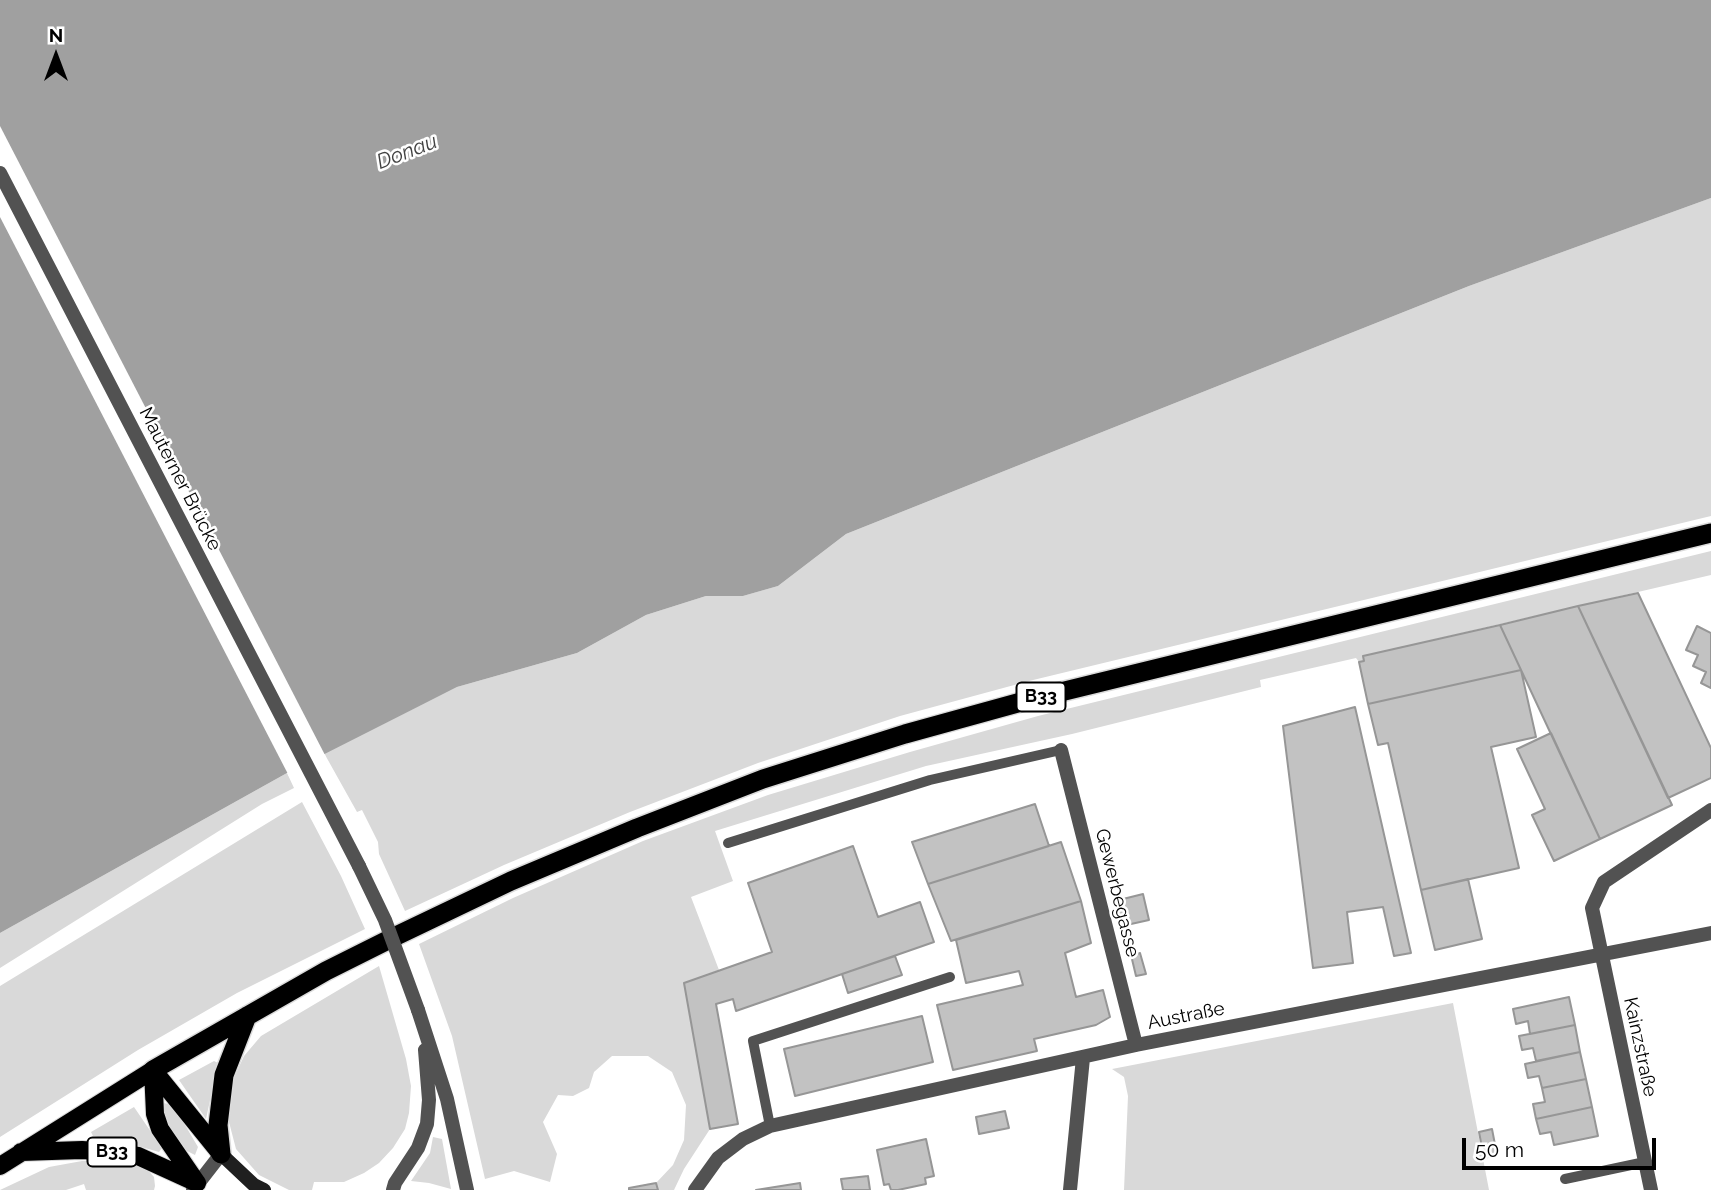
<!DOCTYPE html>
<meta charset="utf-8">
<style>
body{margin:0}
#map{position:relative;width:1711px;height:1190px;overflow:hidden;background:#fff;font-family:Raleway,sans-serif}
canvas{display:block}
.north{position:absolute;left:21px;top:21px;width:70px;height:70px;-webkit-text-stroke:5px #fff;paint-order:stroke;rotate:0deg;font-size:19px;font-weight:700;line-height:28px;text-align:center;color:#000}
.north::after{content:'';display:block;margin:auto;width:24px;height:32px;background:#000;clip-path:polygon(50% 0,100% 100%,50% 72%,0 100%)}
.scale{position:absolute;left:1462px;top:1138px;width:194px;height:32px;box-sizing:border-box;border:4px solid #000;border-top:0;padding-left:9px;font-size:21px;line-height:24px;white-space:nowrap;color:#000;-webkit-text-stroke:5px #fff;paint-order:stroke}
</style>
<div id="map">
<canvas width="1711" height="1190"></canvas>
<div class="north">N</div>
<div class="scale">50 m</div>
</div>
<script>
const context = document.querySelector('canvas').getContext('2d');
context.lineJoin = 'round';
function fillPath(path, color) { context.fillStyle = color; context.fill(path, 'evenodd'); }
const toPath = rows => new Path2D(rows.map(r => 'M' + r).join(''));
function stroke(path, color, width, dash) { context.strokeStyle = color; context.lineWidth = width; context.lineCap = dash ? 'butt' : 'round'; context.setLineDash(dash || []); context.stroke(path); }
function drawText(font, color, halo, rows, align = 'center') {
  context.font = font + ' Raleway,sans-serif'; context.lineWidth = 5; context.setLineDash([]); context.textBaseline = 'middle'; context.strokeStyle = halo; context.fillStyle = color; for (const [text, x, y, turn = 0] of rows) {
    context.save(); context.translate(x, y); context.rotate((+turn || 0) * Math.PI / 180); context.textAlign = isNaN(turn) ? turn : align; if (halo) context.strokeText(text, 0, 0); context.fillText(text, 0, 0); context.restore();
  }
}
const green = toPath([
 [1711,198,1711,516,1029,681,900,716,758,763,630,812,504,865,405,911,379,854,378,842,362,810,357,812,324,753,457,687,577,653,646,615,706,596,743,596,778,586,846,534,1469,286],
 [1711,551,1711,575,1363,656,1364,661,1359,662,1356,658,1260,680,1261,687,1072,734,926,766,715,831,733,881,691,897,719,970,684,983,710,1129,684,1169,674,1190,658,1190,656,1183,673,1165,684,1140,686,1105,672,1072,648,1056,612,1056,594,1072,589,1088,573,1096,558,1095,543,1122,557,1154,550,1182,514,1171,485,1179,452,1036,419,944,513,898,643,841,768,795,910,752,1038,716],
 [287,773,294,788,262,804,0,968,0,933],
 [302,802,341,876,365,929,237,993,138,1050,0,1137,0,986],
 [379,966,406,1059,411,1086,409,1113,405,1129,393,1148,379,1163,364,1173,344,1182,314,1182,312,1190,289,1190,259,1175,236,1149,229,1122,229,1100,233,1080,244,1056,261,1036],
 [1453,1003,1489,1190,1124,1190,1128,1096,1124,1077,1112,1069],
 [214,1061,218,1063,206,1119,179,1080],
 [163,1103,169,1104,175,1108,198,1147,195,1155,185,1150,174,1135,163,1118],
 [134,1107,162,1148,159,1152,120,1141,93,1136,91,1132],
 [433,1137,442,1139,451,1189,429,1183,411,1181,430,1153],
 [82,1161,108,1161,135,1165,147,1169,154,1177,155,1186,154,1190,86,1190,84,1184,66,1190,0,1190,49,1167]
]);
const water = toPath([
 [0,0,1711,0,1711,198,1469,286,846,534,778,586,743,596,706,596,646,615,577,653,457,687,287,773,0,933]
]);
const pier = toPath([
 [0,126,326,757,289,776,0,217]
]);
const building = toPath([
 [1638,593,1711,748,1711,778,1668,798,1578,606,1638,593],
 [1578,606,1672,805,1600,839,1500,625,1578,606],
 [1500,625,1521,670,1368,704,1359,662,1364,661,1363,656,1500,625],
 [1697,626,1711,633,1711,688,1701,683,1706,672,1693,666,1698,655,1686,650,1697,626],
 [1521,670,1536,737,1491,747,1519,868,1421,890,1388,743,1378,745,1368,704,1521,670],
 [1355,707,1411,953,1394,956,1383,907,1347,912,1353,963,1313,968,1283,726,1355,707],
 [1551,733,1600,839,1554,861,1532,815,1545,809,1517,749,1551,733],
 [1035,804,1049,846,928,884,912,842,1035,804],
 [1061,842,1081,901,951,941,928,884,1061,842],
 [853,846,878,917,920,902,934,942,736,1011,733,999,716,1004,738,1124,710,1129,684,983,772,952,748,883,853,846],
 [1468,879,1482,939,1435,950,1421,890,1468,879],
 [1143,894,1149,920,1122,926,1115,901,1143,894],
 [1081,901,1091,943,1065,953,1076,997,1103,990,1110,1017,1096,1025,1034,1039,1037,1051,953,1070,937,1005,1023,985,1019,971,966,983,956,940,1081,901],
 [1140,953,1146,974,1136,976,1131,955,1140,953],
 [895,956,902,975,848,993,842,974,895,956],
 [1569,997,1575,1025,1530,1034,1528,1021,1516,1024,1513,1009,1569,997],
 [922,1016,933,1062,795,1096,784,1049,922,1016],
 [1575,1025,1580,1052,1536,1061,1533,1048,1522,1050,1519,1036,1575,1025],
 [1580,1052,1586,1079,1542,1088,1539,1076,1528,1078,1525,1064,1580,1052],
 [1586,1079,1592,1107,1536,1119,1533,1104,1545,1102,1542,1088,1586,1079],
 [1592,1107,1598,1136,1554,1145,1551,1132,1540,1134,1536,1119,1592,1107],
 [1005,1111,1009,1128,979,1134,976,1117,1005,1111],
 [1492,1129,1497,1155,1484,1158,1479,1132,1492,1129],
 [926,1139,934,1176,925,1178,926,1184,898,1190,891,1190,889,1184,884,1185,877,1150,926,1139],
 [868,1176,870,1190,843,1190,841,1179,868,1176],
 [656,1183,658,1190,629,1190,629,1188,656,1183],
 [800,1183,801,1190,756,1190,800,1183]
]);
const service = toPath([
 [728,843,930,780,1061,750],
 [770,1126,753,1041,950,977],
 [1565,1179,1645,1162]
]);
const minor = toPath([
 [0,173,359,866],
 [1061,750,1136,1045],
 [418,1010,447,1099,467,1190],
 [193,1190,221,1154],
 [393,1190,395,1183,418,1148,427,1124,429,1100,425,1050],
 [695,1190,718,1158,743,1139,770,1126,1136,1045,1711,933],
 [1070,1190,1083,1058],
 [1651,1190,1592,908,1604,882,1711,810]
]);
const secondary = toPath([
 [221,1154,254,1185,264,1190]
]);
const primary = toPath([
 [153,1070,155,1114,160,1129,197,1183],
 [153,1070,221,1154],
 [21,1152,82,1150,111,1152,138,1156,197,1183],
 [0,1166,153,1070]
]);
const trunk = toPath([
 [153,1070,326,971,396,936,511,881,637,828,763,779,905,734,1032,699,1711,533],
 [221,1154,218,1125,224,1075,247,1016]
]);
const minorBridge = toPath([
 [359,866,385,920,418,1010]
]);
const shields = [
 [1041,697,49],
 [112,1152,49]
];
const shieldNames = [
 ["B33",1041,697],
 ["B33",112,1152]
];
const streetNames = [
 ["Mauterner Brücke",180,479,63],
 ["Gewerbegasse",1117,893,76],
 ["Austraße",1186,1016,-11],
 ["Kainzstraße",1640,1047,78]
];
const waterNames = [
 ["Donau",407,152,-21]
];
fillPath(green, '#d9d9d9');
fillPath(water, '#a0a0a0');
fillPath(pier, '#fff');
fillPath(building, '#c2c2c2');
stroke(building, '#969696', 2);
stroke(primary, '#dbdbdb', 20);
stroke(trunk, '#dbdbdb', 22);
stroke(service, '#525252', 10);
stroke(minor, '#525252', 14);
stroke(secondary, '#1f1f1f', 14);
stroke(primary, '#000', 18);
stroke(trunk, '#000', 19);
stroke(minorBridge, '#525252', 14);
for (const [x, y, w] of shields) { const box = new Path2D(); box.roundRect(x - w / 2, y - 14.5, w, 29, 5); context.fillStyle = '#fff'; context.fill(box); stroke(box, '#000', 2); }
drawText('bold 18px', '#000', null, shieldNames);
drawText('19px', '#000', '#fff', streetNames);
drawText('italic 21px', '#414141', '#fff', waterNames);
</script>
